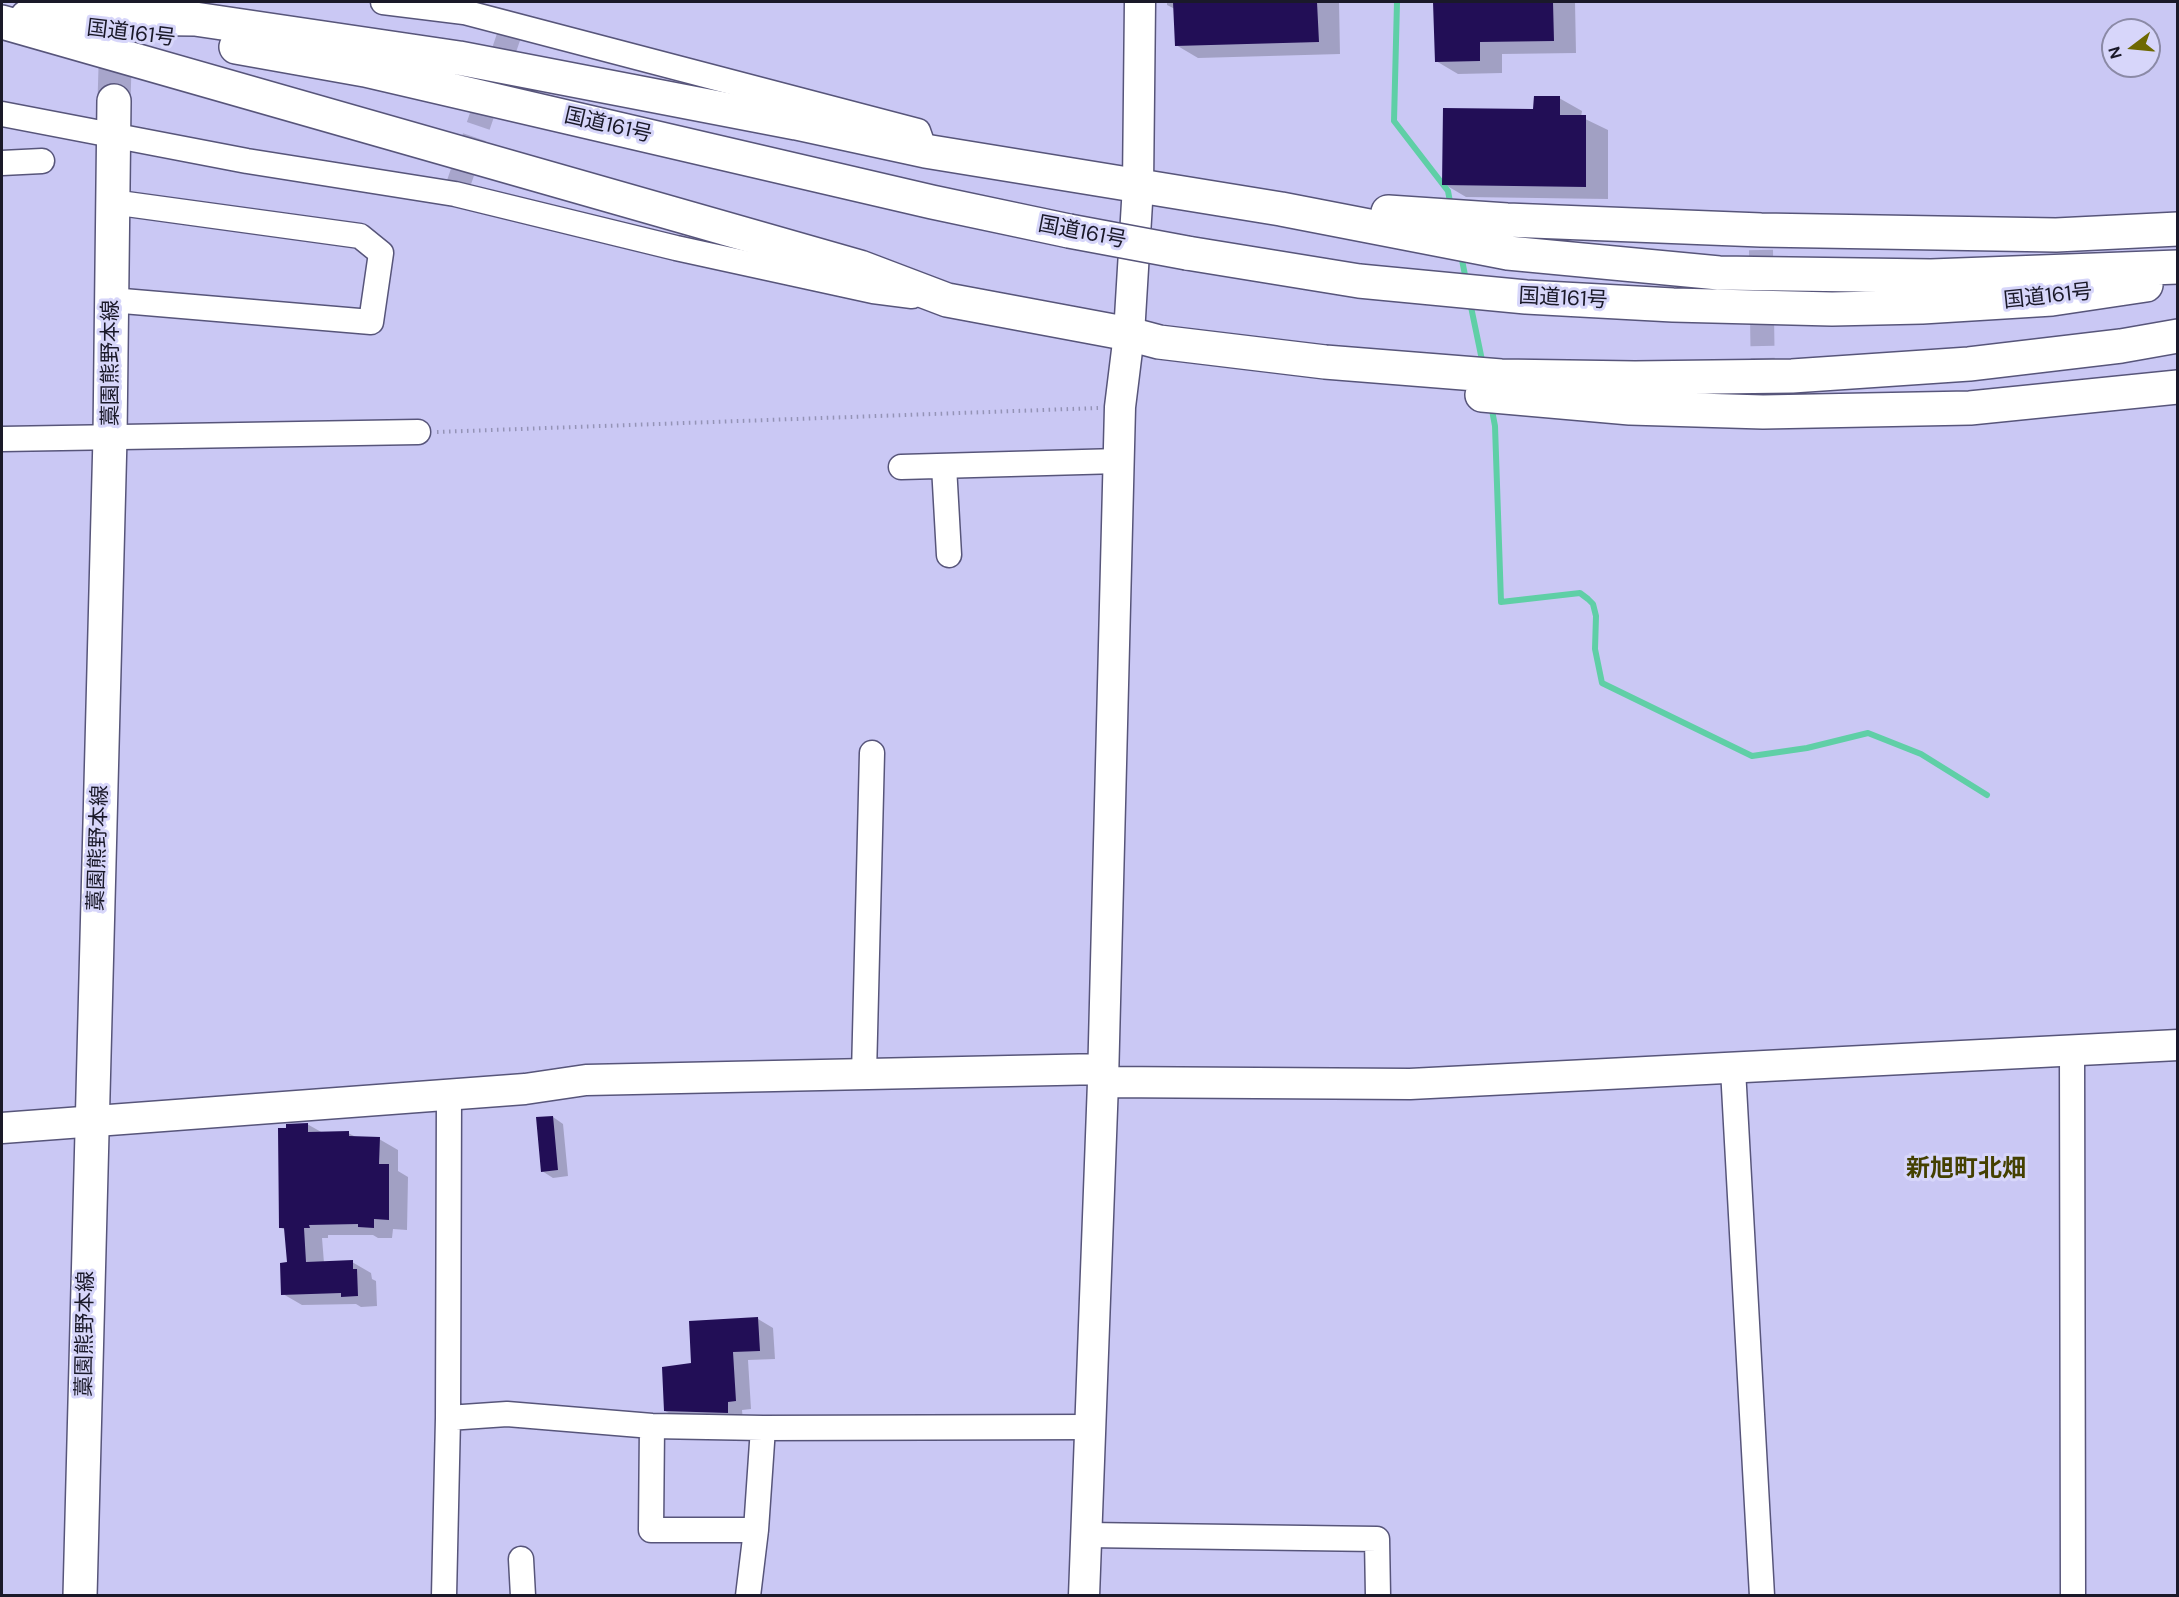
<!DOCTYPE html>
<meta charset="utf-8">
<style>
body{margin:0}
#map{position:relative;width:2179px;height:1597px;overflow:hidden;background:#cac8f4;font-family:"DM Sans",sans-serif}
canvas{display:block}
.frame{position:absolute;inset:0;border:3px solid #1a1929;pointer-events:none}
.north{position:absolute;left:2101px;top:18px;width:60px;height:60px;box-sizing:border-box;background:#d7d6fa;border:2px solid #8b8aa6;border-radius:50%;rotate:254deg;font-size:16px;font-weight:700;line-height:24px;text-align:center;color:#1a1929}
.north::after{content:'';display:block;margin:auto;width:21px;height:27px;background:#6e6902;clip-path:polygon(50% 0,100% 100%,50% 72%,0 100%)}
</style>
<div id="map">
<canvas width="2179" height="1597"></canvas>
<div class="frame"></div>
<div class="north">N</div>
</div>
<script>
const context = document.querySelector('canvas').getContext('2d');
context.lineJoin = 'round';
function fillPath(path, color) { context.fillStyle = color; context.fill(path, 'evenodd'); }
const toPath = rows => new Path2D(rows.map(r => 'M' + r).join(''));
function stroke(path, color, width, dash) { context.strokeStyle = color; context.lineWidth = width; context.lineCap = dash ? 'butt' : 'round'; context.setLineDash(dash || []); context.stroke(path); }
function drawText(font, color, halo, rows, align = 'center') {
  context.font = font + ' "DM Sans","Noto Sans JP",sans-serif'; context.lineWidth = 6; context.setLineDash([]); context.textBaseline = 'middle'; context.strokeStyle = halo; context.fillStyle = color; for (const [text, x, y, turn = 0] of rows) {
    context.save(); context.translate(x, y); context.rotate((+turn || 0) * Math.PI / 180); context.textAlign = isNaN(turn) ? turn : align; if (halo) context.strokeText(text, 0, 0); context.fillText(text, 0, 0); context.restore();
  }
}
const shadow = toPath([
 [1167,2,1339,2,1340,54,1198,58,1176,45,1175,9,1167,5],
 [1435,2,1575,2,1576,53,1502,54,1502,73,1458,74,1436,61],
 [1559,98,1582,111,1581,117,1608,130,1608,199,1466,197,1444,184,1535,111],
 [553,1117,563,1124,568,1176,553,1178,542,1171],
 [307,1124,323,1133,348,1133,358,1138,379,1139,398,1150,398,1171,408,1177,407,1230,393,1229,392,1238,378,1238,373,1235,328,1235,328,1238,322,1238,324,1263,352,1262,371,1273,372,1279,376,1281,377,1306,361,1307,356,1304,302,1305,283,1294,288,1264,286,1230,281,1228],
 [758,1319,773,1328,775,1359,748,1360,751,1409,742,1410,743,1421,680,1419,665,1411,693,1364]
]);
const stream = toPath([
 [1397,2,1394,121,1448,191,1451,207],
 [1461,255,1466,280],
 [1470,302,1483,365],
 [1491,405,1495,426,1501,602,1580,593,1588,599,1593,604,1596,616,1595,649,1602,683,1752,756,1807,748,1868,733,1921,754,1987,795]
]);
const building = toPath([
 [1173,2,1317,2,1319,42,1175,46],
 [1433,2,1553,2,1554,41,1480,42,1480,61,1435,62],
 [1534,96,1560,96,1560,115,1586,115,1586,187,1442,185,1443,108,1533,109],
 [553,1116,558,1170,541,1172,536,1117],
 [308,1123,308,1132,349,1131,349,1136,380,1137,379,1164,389,1164,389,1220,374,1219,374,1228,358,1227,358,1224,309,1225,310,1228,304,1228,306,1262,353,1260,353,1269,357,1269,358,1296,341,1297,341,1293,281,1295,280,1263,287,1262,284,1228,279,1228,278,1128,286,1128,286,1124],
 [758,1317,760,1351,733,1352,736,1401,728,1402,728,1413,664,1411,662,1367,691,1363,689,1321]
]);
const minorTunnel = toPath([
 [455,194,513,24],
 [1761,250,1763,380]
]);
const secondaryTunnel = toPath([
 [114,101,117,2]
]);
const path = toPath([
 [437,432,1098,408]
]);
const minor = toPath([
 [383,2,464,12,918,131,925,151],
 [2,114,247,161,455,194,676,248,873,291,912,296],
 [2,163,42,161],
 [111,300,371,322,381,253,360,236,112,202],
 [2,439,418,432],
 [944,466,949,555],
 [901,467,1119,461],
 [2072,1049,2073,1596],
 [1733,1069,1762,1596],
 [864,1074,872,753],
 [448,1418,507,1414,652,1426,763,1428,1089,1427],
 [652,1426,651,1530,756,1530],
 [1087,1535,1377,1539,1378,1596],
 [521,1559,523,1596],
 [444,1596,448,1418,449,1094],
 [748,1596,756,1530,763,1428]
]);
const tertiary = toPath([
 [1103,1082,1410,1084,2178,1045],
 [2,1128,525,1089,586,1080,1103,1069],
 [1084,1596,1103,1082,1120,407,1129,334,1138,186,1140,2]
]);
const secondary = toPath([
 [80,1596,110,437,114,101]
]);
const trunk = toPath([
 [27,17,195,19,459,58,796,123,925,151,1281,209,1508,253,1719,273,1931,276,2178,267],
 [2,22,860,267,947,300,1129,334,1159,342,1325,362,1501,376,1635,378,1792,376,1969,364,2121,346,2178,336],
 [236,47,365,70,932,202,1069,231],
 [1388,212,1507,220,1761,230,2056,235,2178,229],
 [1187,253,1359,281,1526,297,1673,305,1832,309,1922,307,2052,299,2146,285],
 [1482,395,1630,408,1763,412,1970,408,2178,387]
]);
const trunkBridge = toPath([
 [1069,231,1187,253]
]);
const streetNames = [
 ["国道161号",131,34,7],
 ["国道161号",608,126,13],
 ["国道161号",1082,233,11],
 ["国道161号",2048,297,-6],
 ["国道161号",1563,299,3],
 ["藁園熊野本線",111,363,-90],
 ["藁園熊野本線",99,848,-88],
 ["藁園熊野本線",86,1334,-89]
];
const quarterNames = [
 ["新旭町北畑",1966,1170]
];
fillPath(shadow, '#0003');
stroke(stream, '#5fcfa6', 6);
fillPath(building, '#220e56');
stroke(minorTunnel, '#a7a5cb', 24, [24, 12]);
stroke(secondaryTunnel, '#a7a5cb', 33, [33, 16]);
stroke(minor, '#57557a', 27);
stroke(tertiary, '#57557a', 33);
stroke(secondary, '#57557a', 36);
stroke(trunk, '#57557a', 36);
stroke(path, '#9493b6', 4, [1.5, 4.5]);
stroke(minor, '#fff', 24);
stroke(tertiary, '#fff', 30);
stroke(secondary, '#fff', 33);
stroke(trunk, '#fff', 33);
stroke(trunkBridge, '#57557a', 36, []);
stroke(trunkBridge, '#fff', 33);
drawText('21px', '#1a1929', '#d7d6fa', streetNames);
drawText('bold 24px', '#444000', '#d7d6fa', quarterNames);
</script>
